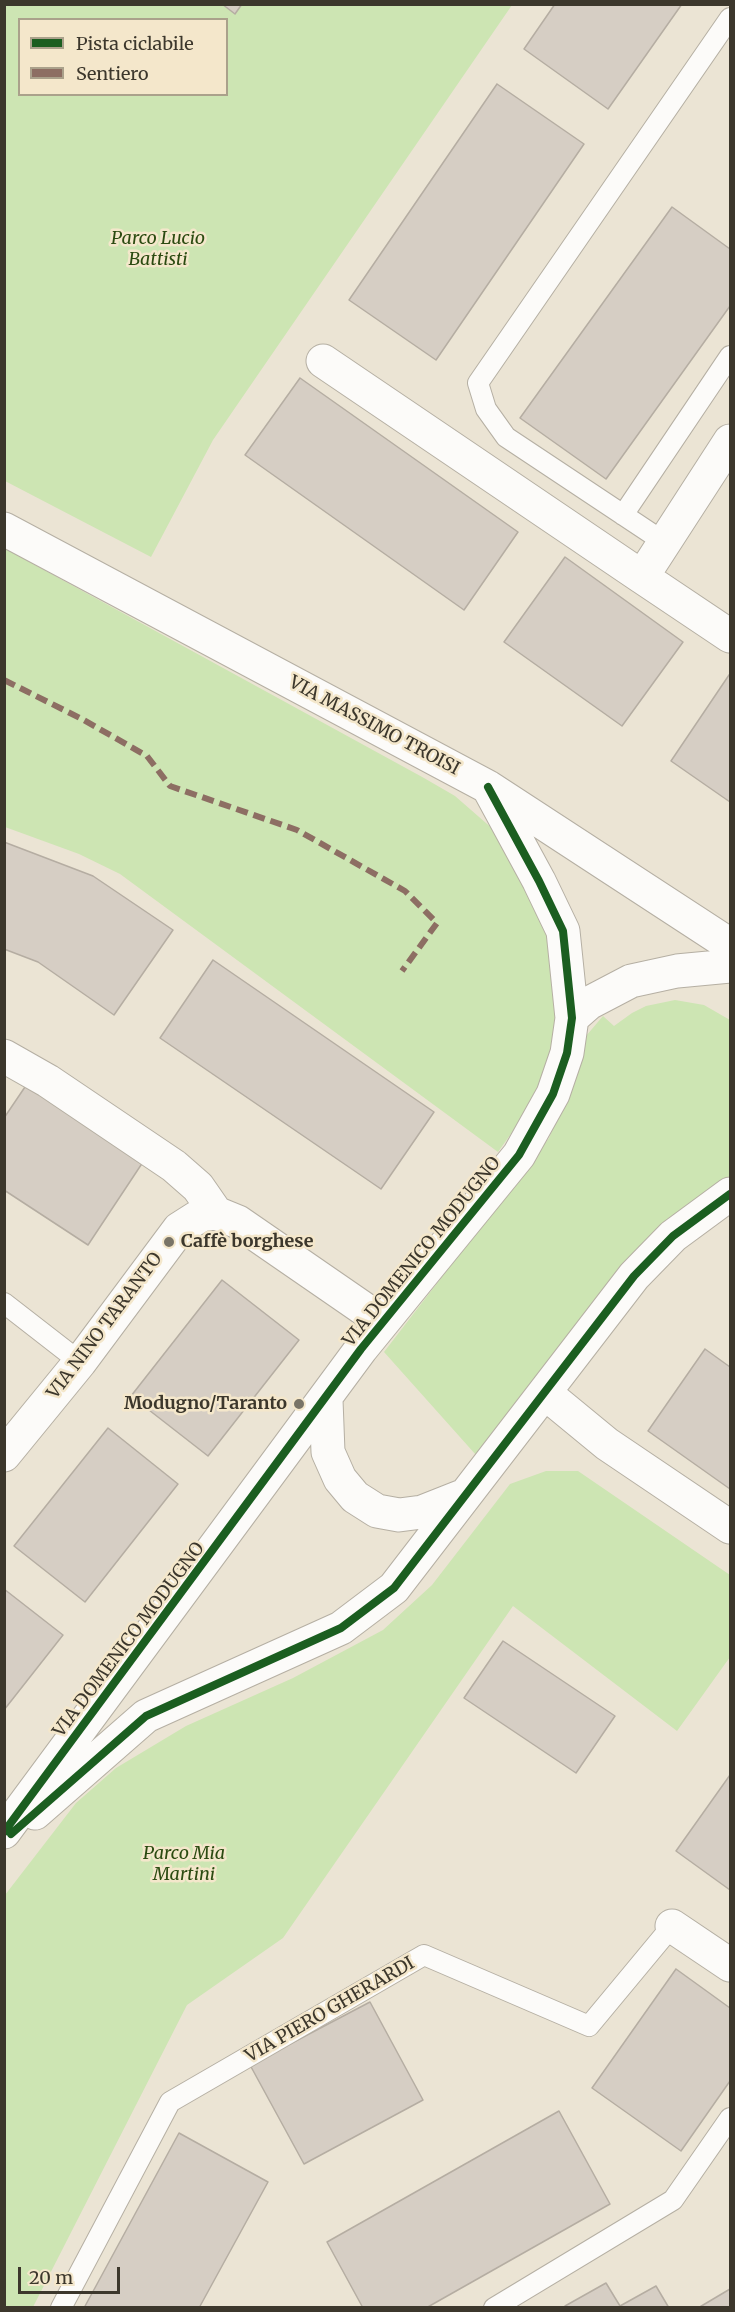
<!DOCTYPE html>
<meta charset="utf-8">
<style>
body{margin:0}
#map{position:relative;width:735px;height:2312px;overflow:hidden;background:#ebe4d4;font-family:Merriweather,serif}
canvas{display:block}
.frame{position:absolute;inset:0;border:6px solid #3c372c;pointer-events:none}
.legend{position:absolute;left:18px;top:18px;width:210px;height:78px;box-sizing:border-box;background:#f4e7cb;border:2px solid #aaa18b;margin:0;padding:8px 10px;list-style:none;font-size:18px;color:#3c372c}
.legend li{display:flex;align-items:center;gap:12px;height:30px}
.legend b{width:30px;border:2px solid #aaa18b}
.scale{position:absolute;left:18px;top:2267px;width:102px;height:27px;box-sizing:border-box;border:3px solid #3c372c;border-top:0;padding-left:8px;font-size:18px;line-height:21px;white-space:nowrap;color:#3c372c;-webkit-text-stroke:4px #f4e7cb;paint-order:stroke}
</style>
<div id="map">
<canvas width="735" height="2312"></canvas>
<div class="frame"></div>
<ul class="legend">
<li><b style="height:8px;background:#1b5e20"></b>Pista ciclabile</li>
<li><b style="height:8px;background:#8d6e63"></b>Sentiero</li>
</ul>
<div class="scale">20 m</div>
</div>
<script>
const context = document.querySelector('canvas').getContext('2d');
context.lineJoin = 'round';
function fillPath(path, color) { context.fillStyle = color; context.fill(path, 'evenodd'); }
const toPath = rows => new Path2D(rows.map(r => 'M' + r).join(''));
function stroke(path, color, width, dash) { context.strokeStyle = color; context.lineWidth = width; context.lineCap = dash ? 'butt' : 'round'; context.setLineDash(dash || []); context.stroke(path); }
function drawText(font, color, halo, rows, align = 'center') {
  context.font = font + ' Merriweather,serif'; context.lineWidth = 5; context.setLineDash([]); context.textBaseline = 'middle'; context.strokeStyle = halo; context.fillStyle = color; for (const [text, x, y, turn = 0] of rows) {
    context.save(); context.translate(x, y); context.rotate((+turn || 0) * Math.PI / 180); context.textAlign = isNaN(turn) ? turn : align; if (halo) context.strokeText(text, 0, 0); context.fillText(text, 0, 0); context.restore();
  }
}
const green = toPath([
 [4,5,512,5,213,440,151,557,5,481],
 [20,20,226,20,226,94,20,94],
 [4,548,424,778,455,796,494,830,551,932,558,1007,545,1078,535,1100,498,1152,120,874,79,854,5,827],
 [675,1000,704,1005,730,1020,730,1178,707,1191,476,1455,384,1352,549,1138,568,1093,586,1036,603,1016,614,1026,632,1013,646,1006],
 [546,1471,578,1471,730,1575,730,1657,677,1731,513,1606,283,1938,187,2005,33,2307,5,2307,5,1895,76,1803,116,1768,186,1726,293,1678,383,1630,432,1585,510,1484]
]);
const building = toPath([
 [222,4,242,4,235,14,222,4],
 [555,4,682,4,608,109,524,49,555,4],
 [497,84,584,144,436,360,349,300,497,84],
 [672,207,730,249,730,306,606,479,520,418,672,207],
 [300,378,518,532,464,610,245,455,300,378],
 [565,557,683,642,622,726,504,642,565,557],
 [729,675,730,676,730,802,671,761,729,675],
 [4,842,93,876,173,930,114,1015,38,962,4,949,4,842],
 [213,960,434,1112,381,1189,160,1038,213,960],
 [27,1084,143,1162,88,1245,4,1190,4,1118,27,1084],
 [222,1280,299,1340,208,1456,131,1396,222,1280],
 [705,1349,730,1367,730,1489,648,1431,705,1349],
 [108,1428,178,1484,85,1602,14,1546,108,1428],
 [4,1589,63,1635,4,1710,4,1589],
 [503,1641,615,1716,576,1773,464,1698,503,1641],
 [730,1775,730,1890,676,1851,730,1775],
 [676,1969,730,2008,730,2081,681,2151,592,2088,676,1969],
 [370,2002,423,2100,304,2164,250,2065,370,2002],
 [559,2111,610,2204,426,2308,363,2308,327,2242,559,2111],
 [179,2133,268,2182,199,2308,84,2308,179,2133],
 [606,2283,620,2306,656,2286,669,2308,566,2308,565,2306,606,2283],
 [730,2289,730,2308,698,2308,730,2289]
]);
const service = toPath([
 [623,515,730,356],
 [664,542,506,437,486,409,478,383,730,18],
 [4,1303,80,1362],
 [61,2308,170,2102,424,1955,589,2026,672,1926],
 [494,2308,673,2200,730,2118]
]);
const minor = toPath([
 [323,361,642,577],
 [730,441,642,577,730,636],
 [4,529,488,787,730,945],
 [572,1018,589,1003,631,981,677,971,730,966],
 [4,1056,48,1081,174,1166,198,1187,216,1213],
 [545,1393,607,1444,730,1527],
 [326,1400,328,1452,340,1479,355,1497,377,1511,399,1515,422,1512,465,1495],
 [4,1455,80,1362,179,1229,201,1215,216,1213,238,1222,383,1322],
 [35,1813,146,1716,341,1628,394,1588,634,1276,673,1236,730,1194],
 [4,1832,361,1349,519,1155,553,1094,567,1053,572,1018,563,931,539,881,488,787],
 [672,1926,730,1965]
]);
const quiet = toPath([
 [4,680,82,719,147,756,170,786,297,830,405,891,437,923,402,971]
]);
const cycleway = toPath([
 [4,1832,361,1349,519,1155,553,1094,567,1053,572,1018,563,931,539,881,488,787],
 [11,1834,146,1716,341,1628,394,1588,634,1276,673,1236,730,1194]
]);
const markers = [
 [169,1242,6,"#797467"],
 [299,1404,6,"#797467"]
];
const parkNames = [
 ["Parco Lucio",158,239],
 ["Battisti",158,260],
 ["Parco Mia",184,1854],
 ["Martini",184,1875]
];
const streetNames = [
 ["VIA MASSIMO TROISI",374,726,28],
 ["VIA DOMENICO MODUGNO",422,1252,-51],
 ["VIA NINO TARANTO",105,1326,-53],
 ["VIA DOMENICO MODUGNO",129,1640,-53],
 ["VIA PIERO GHERARDI",330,2010,-30]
];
const poiNames = [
 ["Caffè borghese",181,1242],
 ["Modugno/Taranto",287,1404,"right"]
];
fillPath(green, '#cde5b3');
fillPath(building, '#d6cec4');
stroke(building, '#b5ada2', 1.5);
stroke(service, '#b5afa3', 22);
stroke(minor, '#b5afa3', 35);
stroke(service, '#fcfbf9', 20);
stroke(minor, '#fcfbf9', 33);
stroke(quiet, '#8d6e63', 6, [12, 6]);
stroke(cycleway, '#1b5e20', 8);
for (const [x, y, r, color] of markers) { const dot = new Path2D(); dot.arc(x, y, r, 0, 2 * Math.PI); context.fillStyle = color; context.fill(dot); stroke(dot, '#f4e7cb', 2); }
drawText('italic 18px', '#2b4b11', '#f4e7cb', parkNames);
drawText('18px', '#3c372c', '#f4e7cb', streetNames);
drawText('bold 18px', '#3c372c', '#f4e7cb', poiNames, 'left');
</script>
